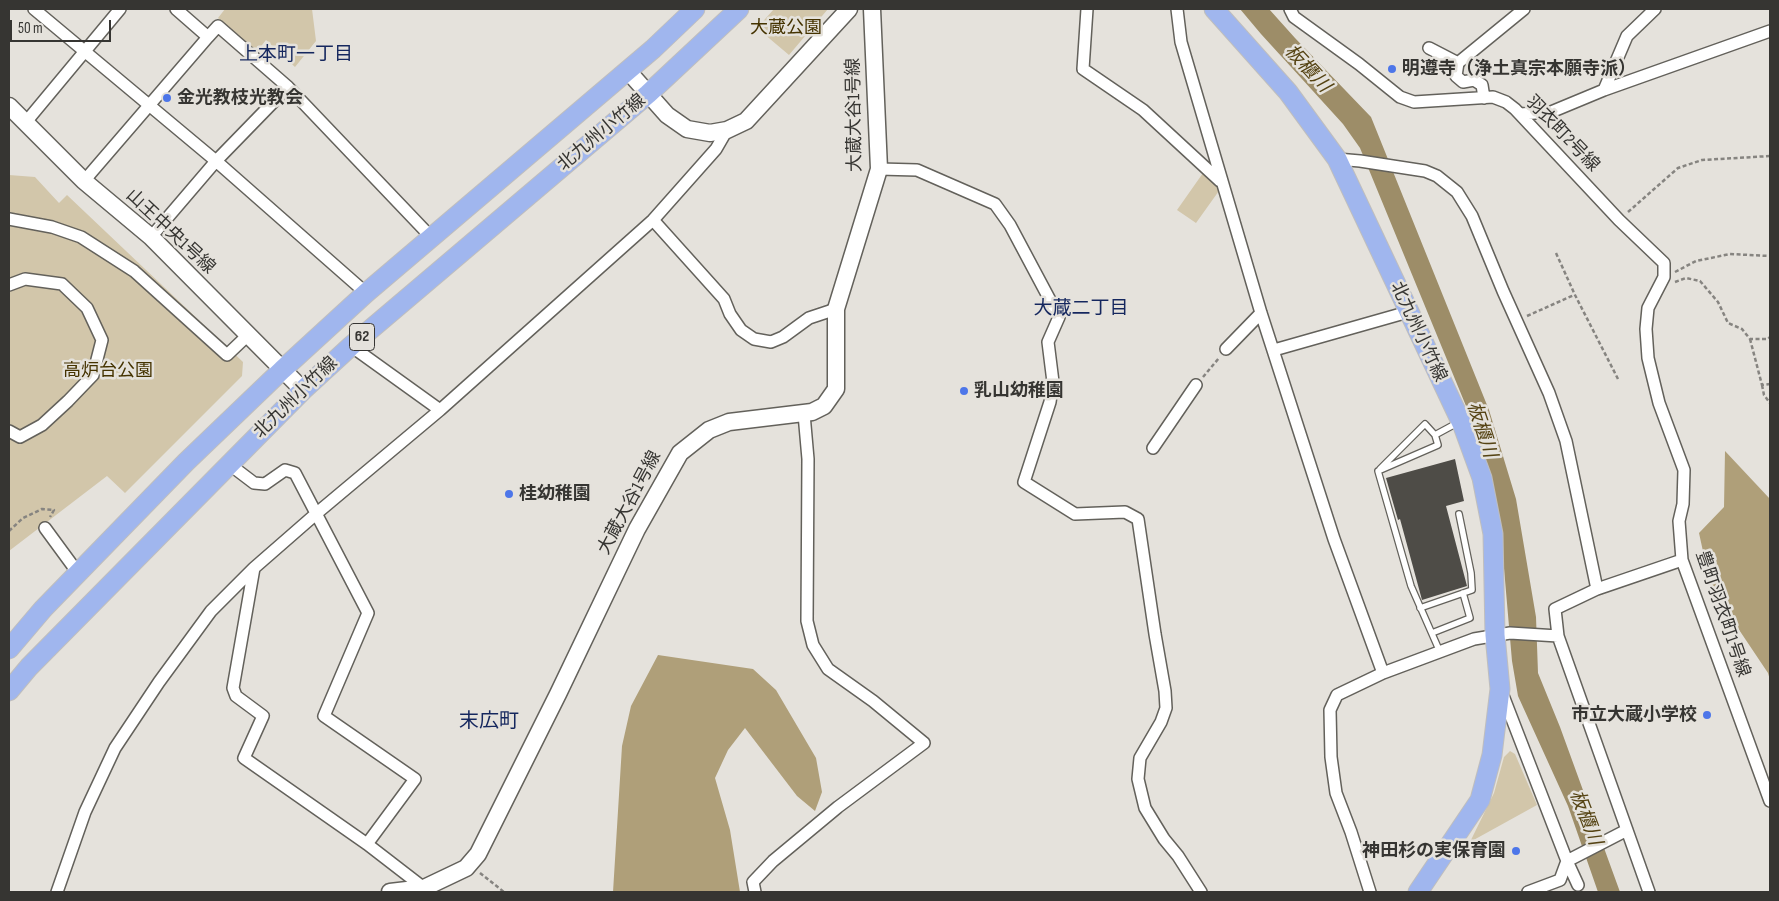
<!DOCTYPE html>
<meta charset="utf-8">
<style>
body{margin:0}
#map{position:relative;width:1779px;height:901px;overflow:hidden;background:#e5e2dc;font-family:"Sofia Sans Condensed",sans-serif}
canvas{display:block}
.frame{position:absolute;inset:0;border:10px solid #363532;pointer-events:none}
.scale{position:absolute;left:10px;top:20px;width:101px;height:22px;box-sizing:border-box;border:2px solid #363532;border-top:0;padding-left:6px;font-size:15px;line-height:18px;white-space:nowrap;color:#363532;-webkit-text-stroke:4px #e5e2dc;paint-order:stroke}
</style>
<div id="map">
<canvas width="1779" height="901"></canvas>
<div class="frame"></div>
<div class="scale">50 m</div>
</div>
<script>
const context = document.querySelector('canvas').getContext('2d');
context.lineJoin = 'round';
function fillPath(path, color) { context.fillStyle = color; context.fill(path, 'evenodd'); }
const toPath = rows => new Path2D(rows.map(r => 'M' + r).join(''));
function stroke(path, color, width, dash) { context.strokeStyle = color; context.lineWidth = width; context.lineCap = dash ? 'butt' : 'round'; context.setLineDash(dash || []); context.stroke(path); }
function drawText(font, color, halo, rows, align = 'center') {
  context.font = font + ' "Sofia Sans Condensed","Noto Sans JP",sans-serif'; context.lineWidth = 5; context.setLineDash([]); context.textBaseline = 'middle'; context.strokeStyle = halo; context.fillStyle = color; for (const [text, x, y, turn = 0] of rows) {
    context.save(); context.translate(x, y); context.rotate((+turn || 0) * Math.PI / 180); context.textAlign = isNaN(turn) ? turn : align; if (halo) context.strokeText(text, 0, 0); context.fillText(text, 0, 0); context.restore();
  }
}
const green = toPath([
 [225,9,312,9,316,41,295,67,266,40,254,55,218,18],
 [774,9,828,9,789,55,757,28],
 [1203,173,1221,188,1196,223,1177,210],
 [9,175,35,177,59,203,67,195,243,362,242,376,125,493,107,476,9,551],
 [1510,751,1515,754,1537,805,1470,842,1494,793,1504,757]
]);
const forest = toPath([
 [1725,451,1770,499,1770,680,1768,673,1711,588,1699,533,1724,507],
 [658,655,753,669,776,690,816,758,822,792,815,811,797,796,745,728,728,750,715,778,730,830,740,892,613,892,622,746,631,706]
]);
const water = toPath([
 [1240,9,1269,9,1295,38,1371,117,1489,410,1516,499,1536,617,1538,673,1560,727,1620,892,1598,892,1568,806,1518,696,1512,661,1500,522,1480,440,1360,148,1343,124,1261,34]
]);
const building = toPath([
 [1455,459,1464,501,1446,506,1467,586,1422,600,1400,519,1398,520,1386,478]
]);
const path = toPath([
 [1628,212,1678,168,1702,160,1770,156],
 [1556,253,1575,295,1618,379],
 [1675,272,1696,261,1730,254,1770,256],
 [1675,282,1686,278,1700,281,1718,302,1728,323,1742,329,1750,339,1768,339,1770,337],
 [1527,316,1574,295],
 [1750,339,1762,385,1770,384],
 [1203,377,1219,358],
 [1762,385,1764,395,1770,403],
 [9,531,23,518,42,509,54,510,50,517],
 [480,873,504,892]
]);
const lane = toPath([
 [1380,469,1425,424,1435,435],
 [1420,608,1472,590,1471,573,1459,514],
 [1432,633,1470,618,1463,593],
 [1440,652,1411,586,1378,471,1438,445,1435,435,1459,422]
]);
const street = toPath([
 [34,9,216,161,366,293],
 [176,9,208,37,218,26,288,87,432,238],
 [1087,9,1083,69,1143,110,1220,181],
 [1177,9,1181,42,1261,313,1334,539,1383,673,1474,639,1510,633,1558,636],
 [1290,9,1294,17,1359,64,1400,97,1414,102,1493,97,1506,102,1515,109,1619,220,1664,263,1664,277,1648,308,1646,329,1648,358,1659,403,1684,470,1683,504,1679,521,1682,560,1770,801],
 [1429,48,1458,63],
 [1604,90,1627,36,1655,9],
 [1484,98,1482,85,1474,80,1463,82,1456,76,1458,63,1524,9],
 [1520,114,1551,112,1604,90,1770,31],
 [26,122,120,9],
 [1337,159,1360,161,1425,171,1437,176,1457,192,1472,216,1503,291,1549,393,1566,441,1597,589],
 [879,169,917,170,995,204,1010,225,1059,317,1048,342,1053,382,1050,402,1024,482,1075,514,1125,512,1138,519,1155,634,1165,691,1166,708,1161,722,1140,758,1138,779,1145,808,1164,839,1178,856,1201,892],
 [84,181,208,37],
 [9,219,52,227,81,237,134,271,227,355,248,335],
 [653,220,724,299,730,314,741,330,754,339,771,342,783,337,809,318,836,309],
 [151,237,216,161,288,87],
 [9,285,25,279,62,284,87,308,102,340,93,375,68,401,42,425,20,437,9,431],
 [351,346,440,410],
 [1226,349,1261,313],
 [1274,350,1408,312],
 [1153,448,1196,385],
 [229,464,254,483,265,484,285,470,295,473,368,613,324,716,415,779,367,844],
 [45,528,78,573],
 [254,568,233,688,236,696,263,716,244,758,367,844,424,888],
 [1502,693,1567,861,1560,880,1528,892],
 [1578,885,1567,861,1627,830],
 [57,892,85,812,115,748,159,682,211,611,254,568,317,513,440,410,653,220,716,149,727,130],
 [755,892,753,882,773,861,838,807,924,743,873,701,828,669,813,645,807,621,808,459,804,414],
 [1370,892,1351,832,1336,793,1331,757,1330,710,1337,695,1383,673],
 [1649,892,1558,636,1555,609,1597,589,1682,560]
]);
const secondary = toPath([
 [628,71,667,115,687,129,710,133,727,130,746,121,849,9],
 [9,106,84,181,151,237,303,390],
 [390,892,424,888,466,868,478,854,558,694,637,529,680,453,709,430,729,422,812,412,824,406,836,389,836,309,879,169,872,9]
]);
const primary = toPath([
 [1214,9,1288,92,1337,159,1463,426,1482,478,1493,534,1495,635,1500,689,1492,755,1480,800,1418,892],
 [9,649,43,609,186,462,282,370,366,293,653,49,695,9],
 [9,691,29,667,303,390,351,346,648,94,739,9]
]);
const markers = [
 [1392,69,5,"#4d76e9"],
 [167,98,5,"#4d76e9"],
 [964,391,5,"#4d76e9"],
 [509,494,5,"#4d76e9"],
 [1707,715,5,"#4d76e9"],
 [1516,851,5,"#4d76e9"]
];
const shields = [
 [362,337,25]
];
const shieldNames = [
 ["62",362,337]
];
const parkNames = [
 ["大蔵公園",786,28],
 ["高炉台公園",108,371]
];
const poiNames = [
 ["明遵寺（浄土真宗本願寺派）",1402,69],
 ["金光教枝光教会",177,98],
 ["乳山幼稚園",974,391],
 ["桂幼稚園",519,494],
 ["市立大蔵小学校",1697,715,"right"],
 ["神田杉の実保育園",1506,851,"right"]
];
const streetNames = [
 ["大蔵大谷1号線",855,115,-91],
 ["北九州小竹線",602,133,-40],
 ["羽衣町2号線",1562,134,46],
 ["山王中央1号線",170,232,43],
 ["北九州小竹線",1418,332,65],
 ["北九州小竹線",296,398,-44],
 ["大蔵大谷1号線",630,503,-62],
 ["豊町羽衣町1号線",1722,614,71]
];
const neighbourhoodNames = [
 ["上本町一丁目",296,55],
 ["大蔵二丁目",1081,309]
];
const waterNames = [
 ["板櫃川",1307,69,47],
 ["板櫃川",1481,430,72],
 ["板櫃川",1585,818,69]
];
const quarterNames = [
 ["末広町",489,722]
];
fillPath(green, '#d2c6aa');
fillPath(forest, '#af9f79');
fillPath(water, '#9d8d68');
fillPath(building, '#4e4c47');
stroke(lane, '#63615b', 8);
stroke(street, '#63615b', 14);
stroke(secondary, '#63615b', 19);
stroke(primary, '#bfbebd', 21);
stroke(path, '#868480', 2.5, [4, 2.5]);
stroke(lane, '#fff', 5.5);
stroke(street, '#fff', 11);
stroke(secondary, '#fff', 16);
stroke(primary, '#a0b6ee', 19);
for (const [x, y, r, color] of markers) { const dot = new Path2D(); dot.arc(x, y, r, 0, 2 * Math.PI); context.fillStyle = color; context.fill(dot); stroke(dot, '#e5e2dc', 2); }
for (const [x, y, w] of shields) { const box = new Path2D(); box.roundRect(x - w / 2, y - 13.5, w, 27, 4); context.fillStyle = '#e5e2dc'; context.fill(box); stroke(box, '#363532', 1); }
drawText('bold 16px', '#363532', null, shieldNames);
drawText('18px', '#453300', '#e5e2dc', parkNames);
drawText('bold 18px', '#363532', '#e5e2dc', poiNames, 'left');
drawText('18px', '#363532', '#e5e2dc', streetNames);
drawText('19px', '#15275e', '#e5e2dc', neighbourhoodNames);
drawText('italic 19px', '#554313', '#e5e2dc', waterNames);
drawText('20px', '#15275e', '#e5e2dc', quarterNames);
</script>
